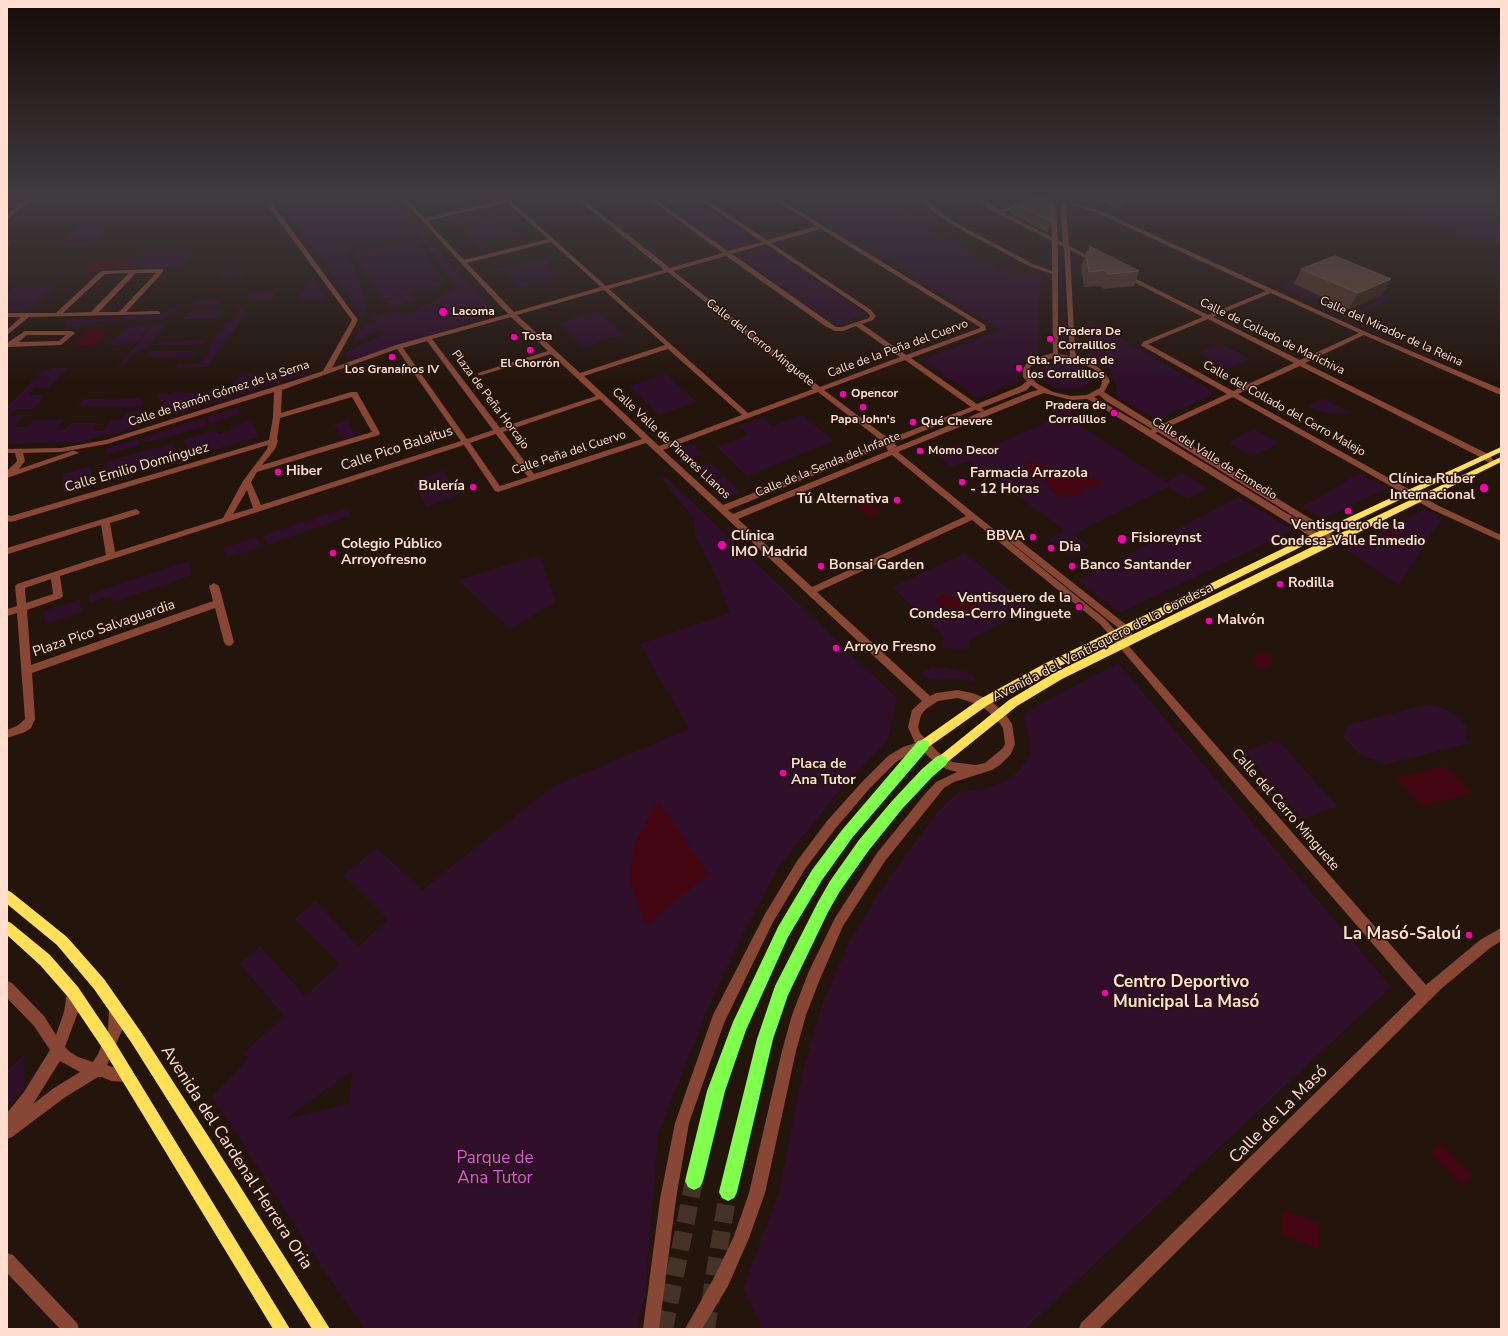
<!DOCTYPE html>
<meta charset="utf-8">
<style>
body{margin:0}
#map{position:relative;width:1508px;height:1336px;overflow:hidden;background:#24150c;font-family:"Nunito Sans",sans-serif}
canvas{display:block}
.frame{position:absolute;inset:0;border:8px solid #ffded0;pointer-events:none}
</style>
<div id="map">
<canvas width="1508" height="1336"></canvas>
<div class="frame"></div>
</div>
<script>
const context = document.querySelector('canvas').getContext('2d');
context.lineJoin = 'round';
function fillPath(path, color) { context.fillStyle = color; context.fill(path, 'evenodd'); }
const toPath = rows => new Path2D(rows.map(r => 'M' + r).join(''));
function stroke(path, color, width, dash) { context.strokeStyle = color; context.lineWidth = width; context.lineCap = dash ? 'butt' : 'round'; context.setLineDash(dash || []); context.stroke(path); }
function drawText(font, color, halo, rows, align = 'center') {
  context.font = font + ' "Nunito Sans",sans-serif'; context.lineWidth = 3; context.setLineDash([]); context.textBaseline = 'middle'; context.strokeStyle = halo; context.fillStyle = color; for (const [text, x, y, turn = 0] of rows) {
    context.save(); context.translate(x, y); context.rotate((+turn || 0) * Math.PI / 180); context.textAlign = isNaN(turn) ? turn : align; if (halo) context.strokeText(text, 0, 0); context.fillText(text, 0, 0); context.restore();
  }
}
const green = toPath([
 [274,198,392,198,453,267,494,310,492,313,445,332,351,361,345,357,348,352,386,333,379,330,351,344,359,329,364,329,366,324,376,323,377,319,369,320,371,317,390,312,411,313,458,288,444,269,416,234,346,249,355,270,367,308,363,317,289,217,275,205],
 [657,198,693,198,757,242,730,250],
 [783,198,901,198,905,206,930,230,1018,278,1036,272,1040,274,1038,352,1023,360,1019,366,1017,376,1018,382,978,398,922,360,1001,330],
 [1362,198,1501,198,1501,244,1477,239],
 [495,212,522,238,516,239,514,238,516,237,512,233,479,241,482,245,485,245,487,247,480,248,454,221,460,219,462,221,460,222,463,226,496,218,492,214,488,213],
 [110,227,90,245,57,246,77,228],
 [416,240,447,284,381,300,354,253],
 [766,247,865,314,865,315,835,325,737,255],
 [195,253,182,267,128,268,141,254],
 [545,258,548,260,547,263,556,272,564,275,521,288,505,272,499,269],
 [1059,260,1062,260,1066,349,1062,349],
 [1323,268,1393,297,1353,319,1348,317,1379,300,1374,298,1381,295,1321,297,1311,300,1279,286],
 [224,270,249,270,243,277,218,278],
 [312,277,328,299,297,300],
 [55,286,31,309,7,310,7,294,14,287],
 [275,288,279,288,271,300,249,301,249,293,272,291],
 [412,294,417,300,390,308,385,301],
 [224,299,219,305,190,306,195,300],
 [169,308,181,308,178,311,171,311,163,320,103,321,68,328,66,319,123,318,126,315,164,314],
 [237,309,245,309,243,312,246,313,208,367,175,368,178,364,200,363,211,348,207,348,226,322,233,321,240,311,236,311],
 [222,310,215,319,183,319,191,311],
 [598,311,623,335,583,347,559,323],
 [1087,320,1135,347,1216,393,1156,420,1114,395,1117,388,1115,380,1111,372,1105,367,1087,358],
 [151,325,135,344,110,345,127,326],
 [153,325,166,325,146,349,139,349,125,364,116,368],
 [206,340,203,344,156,345,159,341],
 [1220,343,1250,359,1227,369,1197,353],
 [150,351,197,351,191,357,144,358],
 [1060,362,1068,363,1083,369,1091,377,1090,382,1081,388,1065,389,1056,388,1043,380,1039,376,1039,371,1041,367,1052,363],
 [54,368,68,368,49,388,35,388,29,395,45,395,33,409,16,409,9,416,24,416,14,427,27,427,34,420,65,419,56,430,65,430,71,423,98,423,93,430,103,431,111,420,120,420,127,413,145,409,148,419,137,427,80,442,7,444,7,407,42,371],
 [308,370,313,372,178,414,171,414,165,411,156,393,172,394,173,392,186,392,185,393,226,391,229,388,231,388,239,374,297,374,306,373],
 [666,374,697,402,659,415,629,386],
 [141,398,143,403,140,407,77,406,84,399],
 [1323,398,1349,412,1342,414,1325,413,1307,406],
 [1057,404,1072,407,1075,422,1167,482,1183,473,1208,489,1188,499,1168,487,1076,533,1076,536,1090,547,1071,556,1049,539,1063,532,1063,529,969,461,952,467,935,454,960,444,974,454,1055,419],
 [1045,467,1047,470,1051,471,1070,468,1078,472,1084,478,1090,477,1097,488,1084,487,1081,489,1054,494,1049,487,1047,481,1038,479],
 [238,407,241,414,210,424,207,417],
 [803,415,834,441,747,476,717,447,748,435,738,426,763,417,772,426],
 [204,418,207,426,145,443,144,437],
 [251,420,258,437,189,457,183,440,217,430,219,434,232,430,230,426],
 [348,420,355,436,342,440,334,424],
 [1254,429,1279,443,1253,457,1228,443],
 [1159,433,1314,527,1311,529,1155,434],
 [138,438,140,445,105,455,104,450],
 [173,443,178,460,109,480,105,462],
 [692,444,703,454,686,461,674,450],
 [710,462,722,474,708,480,694,468],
 [91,466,93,485,64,493,62,474],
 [444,470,459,495,427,507,413,482],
 [1360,473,1388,488,1322,519,1302,507],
 [724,476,741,493,732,495,724,494,709,482],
 [666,477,897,698,887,742,842,787,777,869,740,940,709,1005,658,1134,645,1294,636,1329,364,1329,303,1239,233,1128,211,1097,249,1058,242,1054,284,1016,240,964,260,946,305,996,340,964,295,919,315,901,359,946,388,919,344,875,377,848,422,890,552,787,689,729,640,644,730,613,710,562,696,540,693,518,661,478],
 [353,1070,348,1104,287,1119,287,1118],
 [1239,497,1293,530,1120,613,1078,580],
 [347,507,351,516,267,545,263,535],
 [1425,509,1442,517,1399,585,1345,549],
 [257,537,261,547,226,558,223,548],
 [965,553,1031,608,969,640,969,650,941,648,943,636,892,587],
 [539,555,556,602,510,629,458,580],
 [188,561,192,575,113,602,111,596,90,603,89,594],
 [80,599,82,612,45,624,43,611],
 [1118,663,1391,987,1025,1329,760,1329,760,1324,743,1289,779,1192,803,1070,824,999,849,943,882,888,938,811,959,792,982,789,1004,782,1018,772,1030,755,1028,733,1025,722,1027,713,1045,701],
 [934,666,935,668,945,667,971,673,977,683,952,678,938,680,928,679,921,673],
 [1423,705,1429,705,1443,708,1459,717,1467,728,1468,734,1466,739,1470,743,1384,765,1380,761,1367,758,1359,754,1346,740,1343,734,1345,729,1348,725],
 [1278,740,1337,806,1302,819,1244,751],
 [24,1055,24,1089,7,1106,7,1071]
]);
const water = toPath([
 [97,259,136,259,128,268,109,269,81,275],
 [88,329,109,329,94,346,72,346],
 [1031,461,1043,463,1047,470,1051,471,1070,468,1078,472,1084,478,1095,477,1103,483,1097,488,1084,487,1081,488,1081,492,1078,495,1071,497,1061,496,1052,491,1046,480,1035,478,1026,472,1024,470,1025,465],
 [867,500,880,512,869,517,855,505],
 [1390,531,1403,539,1390,546,1378,538],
 [945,594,957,599,973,598,980,603,980,606,977,610,964,611,964,618,960,620,955,619,952,616,952,613,954,611,960,611,959,608,943,607,938,604,936,599,940,595],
 [1261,653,1267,654,1274,659,1274,663,1264,669,1258,668,1252,663,1252,659],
 [1446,766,1472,793,1422,806,1396,778],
 [658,800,708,874,646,925,629,879,636,841],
 [1439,1143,1472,1175,1463,1186,1430,1154],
 [1283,1210,1319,1223,1320,1249,1282,1235]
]);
const highwayTunnel = toPath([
 [664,1329,694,1181],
 [706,1329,728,1192]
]);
const minor = toPath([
 [29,198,35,198,7,219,7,214,19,206,7,206,7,202,23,202,29,198],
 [268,198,272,198,274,206,358,320,332,368,396,345,508,314,401,198,406,198,425,218,505,200,503,198,509,199,524,198,512,202,606,286,664,270,576,198,581,198,670,268,723,253,648,198,653,198,728,251,762,242,698,198,703,198,767,240,817,226,772,198,778,198,985,325,986,330,911,358,977,404,1021,386,1027,381,1023,377,1023,369,1026,364,1036,358,1053,353,1052,274,1029,266,952,225,931,210,922,198,927,198,935,208,956,223,1033,264,1052,271,1052,241,989,209,976,198,982,198,999,210,1027,203,1027,205,1003,212,1052,237,1050,207,1048,203,1053,202,1056,207,1058,240,1063,243,1060,209,1063,203,1067,203,1066,209,1069,246,1100,262,1095,263,1070,250,1075,352,1077,357,1098,367,1106,375,1110,381,1104,392,1158,426,1227,394,1142,346,1141,345,1143,342,1203,317,1122,276,1122,274,1126,274,1208,315,1266,291,1097,213,1071,204,1071,202,1101,211,1366,332,1501,389,1501,394,1498,394,1364,335,1305,363,1488,454,1496,463,1492,465,1482,458,1300,366,1238,394,1439,506,1501,535,1501,541,1433,510,1233,397,1164,429,1329,530,1337,538,1333,541,1332,544,1326,544,1313,538,1093,402,1087,399,1071,400,1044,393,1036,396,898,452,1106,620,1121,637,1122,631,999,533,998,531,999,529,1005,529,1129,627,1132,634,1127,644,1426,985,1480,940,1501,928,1501,941,1490,948,1441,989,1099,1329,1079,1329,1081,1323,1416,994,1245,796,1100,624,972,520,817,592,930,696,936,693,958,690,972,693,988,699,1004,712,1012,724,1015,744,1011,754,1000,765,992,770,954,782,944,788,885,861,843,926,820,979,806,1015,796,1051,765,1193,749,1238,728,1286,702,1329,685,1329,716,1274,734,1236,749,1193,782,1051,792,1015,809,971,835,918,877,853,925,794,936,782,957,772,946,769,931,759,922,750,910,753,896,762,870,788,835,829,805,869,773,922,724,1023,689,1123,676,1199,659,1329,643,1329,660,1199,675,1123,713,1015,765,914,797,861,827,821,862,782,888,756,903,747,915,743,908,727,912,710,922,701,646,443,498,492,495,491,464,445,60,576,63,596,61,598,27,610,31,665,213,601,209,586,214,583,219,586,234,642,232,645,229,646,226,645,224,642,215,608,32,673,35,719,31,728,25,732,7,738,7,730,17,726,25,719,17,613,7,616,7,609,17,606,15,586,17,584,106,555,101,525,8,554,7,548,136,509,140,512,139,514,110,523,115,552,223,518,243,481,267,449,268,445,11,522,7,521,7,515,11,516,269,440,273,417,274,392,107,444,61,452,23,453,25,461,19,469,72,451,75,451,79,453,7,478,7,471,17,461,15,453,7,453,7,449,61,448,106,440,296,380,323,371,352,320,268,206,268,198],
 [507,203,548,239,464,260,427,221,507,203],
 [821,229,980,327,980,328,906,355,862,324,873,320,876,316,871,310,771,243,821,229],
 [551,242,601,287,514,312,467,263,551,242],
 [766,244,867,312,870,316,869,318,842,327,836,327,732,254,766,244],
 [1058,244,1064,247,1070,356,1058,354,1058,244],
 [726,256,825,326,835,331,843,331,856,326,900,357,820,387,673,271,726,256],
 [668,272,813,389,748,413,609,289,668,272],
 [604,290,665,345,580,373,517,315,604,290],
 [1271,293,1359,333,1300,360,1213,317,1271,293],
 [511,317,548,351,478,373,478,375,482,375,551,354,596,396,500,428,432,339,511,317],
 [1208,319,1294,363,1233,391,1148,344,1208,319],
 [427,341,493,430,467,439,403,348,427,341],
 [397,349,461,441,261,505,251,482,257,472,379,435,380,433,357,392,351,392,281,413,282,390,397,349],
 [668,349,742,415,659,446,584,376,668,349],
 [1054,358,1073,360,1094,369,1101,377,1102,381,1100,388,1087,395,1071,396,1053,392,1038,384,1030,377,1029,369,1031,366,1040,361,1054,358],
 [905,360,971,407,889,439,824,390,905,360],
 [1031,385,1038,390,1030,392,894,448,897,446,894,443,975,410,983,412,984,410,981,408,1027,390,1031,385],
 [818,392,883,442,723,505,663,450,818,392],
 [1099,395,1106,401,1152,429,1151,430,1094,397,1099,395],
 [352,397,372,432,262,465,275,449,278,441,277,439,280,418,352,397],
 [600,399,642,439,534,474,503,432,600,399],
 [1158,432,1323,534,1327,538,1155,433,1158,432],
 [496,434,528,477,500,486,470,443,496,434],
 [886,446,888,451,733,514,728,510,886,446],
 [892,455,966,516,812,587,738,519,892,455],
 [247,490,253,508,233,514,247,490],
 [51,579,53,594,26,603,25,588,51,579],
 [958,698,980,705,996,718,1003,728,1005,744,1003,748,985,763,976,765,952,762,939,753,920,733,918,727,921,715,926,709,938,701,958,698],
 [161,269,163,270,163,272,126,312,158,311,160,312,160,314,29,317,7,335,7,330,21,317,7,317,7,313,56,313,101,271,161,269],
 [129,273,91,312,63,313,105,274,129,273],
 [136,273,156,273,119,312,99,312,136,273],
 [72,331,75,333,74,334,61,345,7,347,7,343,25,331,72,331],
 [27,335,66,335,59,341,19,342,27,335],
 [7,981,12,983,44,1016,56,1035,64,1012,68,987,73,985,78,987,80,992,78,1012,65,1047,70,1052,78,1057,93,1062,98,1054,108,1030,109,1009,111,1004,116,1002,121,1004,123,1009,122,1030,107,1065,112,1067,127,1068,132,1070,134,1075,132,1080,127,1082,111,1081,102,1077,98,1077,64,1098,12,1137,7,1139,7,1113,24,1092,50,1050,34,1026,7,998,7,981],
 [60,1061,80,1072,54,1088,33,1104,60,1061],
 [7,1253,13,1255,77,1323,79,1329,60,1329,7,1273,7,1253]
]);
const major = toPath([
 [1501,447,1501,452,1319,538,1052,670,988,705,927,748,923,749,919,748,918,745,919,742,980,699,1044,664,1313,534,1501,447],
 [1501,457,1501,462,1062,679,1017,706,945,764,941,766,937,764,936,761,937,758,1009,700,1054,673,1326,540,1501,457],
 [7,890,11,892,67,937,104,979,141,1032,214,1145,330,1329,312,1329,131,1042,94,989,57,945,7,904,7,890],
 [7,921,11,923,50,955,78,987,113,1039,290,1329,273,1329,103,1049,68,997,40,965,7,935,7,921]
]);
const highway = toPath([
 [923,740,928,741,929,745,928,749,852,838,822,880,788,937,746,1030,725,1091,703,1181,700,1187,694,1190,688,1187,685,1181,707,1091,733,1022,778,927,812,870,842,830,918,741,923,740],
 [941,755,946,757,948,761,946,765,932,777,902,809,869,850,840,891,828,912,788,995,773,1039,737,1192,734,1198,728,1201,722,1198,719,1192,757,1039,775,986,818,902,830,881,859,840,892,801,922,769,936,757,941,755]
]);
const wall = toPath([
 [1100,198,1158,198,1157,201,1138,207,1136,205,1121,210,1099,200],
 [1014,204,1051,221,1048,233,1011,214],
 [1089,246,1139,271,1134,286,1104,289,1100,286,1084,287,1081,267,1086,252,1087,252],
 [1301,269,1382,295,1349,309,1294,284]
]);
const shadedWall = toPath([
 [1125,198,1138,198,1136,205,1121,210],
 [1141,198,1158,198,1157,201,1138,207],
 [7,240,10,245,7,248],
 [1391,279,1382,295,1349,309,1358,293]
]);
const building = toPath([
 [1033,198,1051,198,1051,221,1014,204,1033,198],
 [1089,246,1139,271,1109,274,1105,270,1089,272,1086,252,1091,252,1089,246],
 [1335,256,1391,279,1358,293,1301,269,1335,256]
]);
const markers = [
 [443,312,5,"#fb00b2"],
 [514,337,4,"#fb00b2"],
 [1050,339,4,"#fb00b2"],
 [530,350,4,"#fb00b2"],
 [392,357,4,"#fb00b2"],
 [1019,368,4,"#fb00b2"],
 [843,394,4,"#fb00b2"],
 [863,407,4,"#fb00b2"],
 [1114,413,4,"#fb00b2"],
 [913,422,4,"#fb00b2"],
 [920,451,4,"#fb00b2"],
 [278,472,4,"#fb00b2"],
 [962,482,4,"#fb00b2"],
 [473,487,4,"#fb00b2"],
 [1484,488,5,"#fb00b2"],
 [897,500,4,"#fb00b2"],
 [1348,511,4,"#fb00b2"],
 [1033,537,4,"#fb00b2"],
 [1122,539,5,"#fb00b2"],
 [722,545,5,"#fb00b2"],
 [1051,548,4,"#fb00b2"],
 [333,553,4,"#fb00b2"],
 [821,566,4,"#fb00b2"],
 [1072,566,4,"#fb00b2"],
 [1280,584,4,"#fb00b2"],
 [1079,607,4,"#fb00b2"],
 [1209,621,4,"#fb00b2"],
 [836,648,4,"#fb00b2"],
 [783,773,4,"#fb00b2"],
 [1469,935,4,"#fb00b2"],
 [1105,993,4,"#fb00b2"]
];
const farPoinames = [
 ["Lacoma",452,312],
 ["Pradera De",1058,332],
 ["Corralillos",1058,346],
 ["Tosta",522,337],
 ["Gta. Pradera de",1027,361],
 ["los Corralillos",1027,375],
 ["El Chorrón",530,364,"center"],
 ["Los Granaínos IV",392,370,"center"],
 ["Opencor",851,394],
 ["Pradera de",1106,406,"right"],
 ["Corralillos",1106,420,"right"],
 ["Papa John's",863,420,"center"],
 ["Qué Chevere",921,422],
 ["Momo Decor",928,451]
];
const farStreetnames = [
 ["Calle del Mirador de la Reina",1391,332,24],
 ["Calle de Collado de Marichiva",1272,337,26],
 ["Calle del Cerro Minguete",760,343,38],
 ["Calle de la Peña del Cuervo",898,349,-20],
 ["Calle de Ramón Gómez de la Serna",219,394,-18],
 ["Plaza de Peña Horcajo",490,400,53],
 ["Calle del Collado del Cerro Malejo",1284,409,29],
 ["Calle Valle de Pinares Llanos",671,444,43],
 ["Calle Peña del Cuervo",569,453,-18],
 ["Calle del Valle de Enmedio",1214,459,32],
 ["Calle de la Senda del Infante",828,465,-22]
];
const streetNames = [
 ["Calle Pico Balaitus",397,449,-18],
 ["Calle Emilio Domínguez",137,468,-16],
 ["Plaza Pico Salvaguardia",104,629,-19],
 ["Avenida del Ventisquero de la Condesa",1103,643,-27],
 ["Calle del Cerro Minguete",1285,810,49]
];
const poiNames = [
 ["Hiber",286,472],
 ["Farmacia Arrazola",970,474],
 ["- 12 Horas",970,490],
 ["Clínica Ruber",1475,480,"right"],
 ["Internacional",1475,496,"right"],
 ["Bulería",465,487,"right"],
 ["Tú Alternativa",889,500,"right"],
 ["Ventisquero de la",1348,526,"center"],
 ["Condesa-Valle Enmedio",1348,542,"center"],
 ["Clínica",731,537],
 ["IMO Madrid",731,553],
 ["BBVA",1025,537,"right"],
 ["Fisioreynst",1131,539],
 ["Colegio Público",341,545],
 ["Arroyofresno",341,561],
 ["Dia",1059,548],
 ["Bonsai Garden",829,566],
 ["Banco Santander",1080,566],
 ["Rodilla",1288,584],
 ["Ventisquero de la",1071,599,"right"],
 ["Condesa-Cerro Minguete",1071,615,"right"],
 ["Malvón",1217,621],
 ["Arroyo Fresno",844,648],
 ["Placa de",791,765],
 ["Ana Tutor",791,781]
];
const nearPoinames = [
 ["La Masó-Saloú",1461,935],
 ["Centro Deportivo",1113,983,"left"],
 ["Municipal La Masó",1113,1003,"left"]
];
const nearStreetnames = [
 ["Calle de La Masó",1279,1115,-45],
 ["Avenida del Cardenal Herrera Oria",236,1158,57]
];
const nearParknames = [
 ["Parque de",495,1159],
 ["Ana Tutor",495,1179]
];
fillPath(green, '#2f0f2a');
fillPath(water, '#440611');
stroke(highwayTunnel, '#453329', 18, [18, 9]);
fillPath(minor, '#874734');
fillPath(major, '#ffe057');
fillPath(highway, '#7fff4b');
fillPath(wall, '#543724');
fillPath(shadedWall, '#392213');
fillPath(building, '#664936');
stroke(building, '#7e604e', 1);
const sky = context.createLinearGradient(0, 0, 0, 385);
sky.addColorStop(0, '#140c07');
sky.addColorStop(0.51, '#3f3b40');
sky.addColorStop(1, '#3f3b4000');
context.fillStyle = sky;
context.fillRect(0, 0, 1508, 385);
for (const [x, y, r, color] of markers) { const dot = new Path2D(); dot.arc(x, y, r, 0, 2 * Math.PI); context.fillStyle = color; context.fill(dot); stroke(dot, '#24150c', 1.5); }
drawText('bold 12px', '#ffded0', '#24150c', farPoinames, 'left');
drawText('12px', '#ffded0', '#24150c', farStreetnames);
drawText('14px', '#ffded0', '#24150c', streetNames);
drawText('bold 14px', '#ffded0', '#24150c', poiNames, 'left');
drawText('bold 17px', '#ffded0', '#24150c', nearPoinames, 'right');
drawText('17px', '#ffded0', '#24150c', nearStreetnames);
drawText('17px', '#df53e8', '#24150c', nearParknames);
</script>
